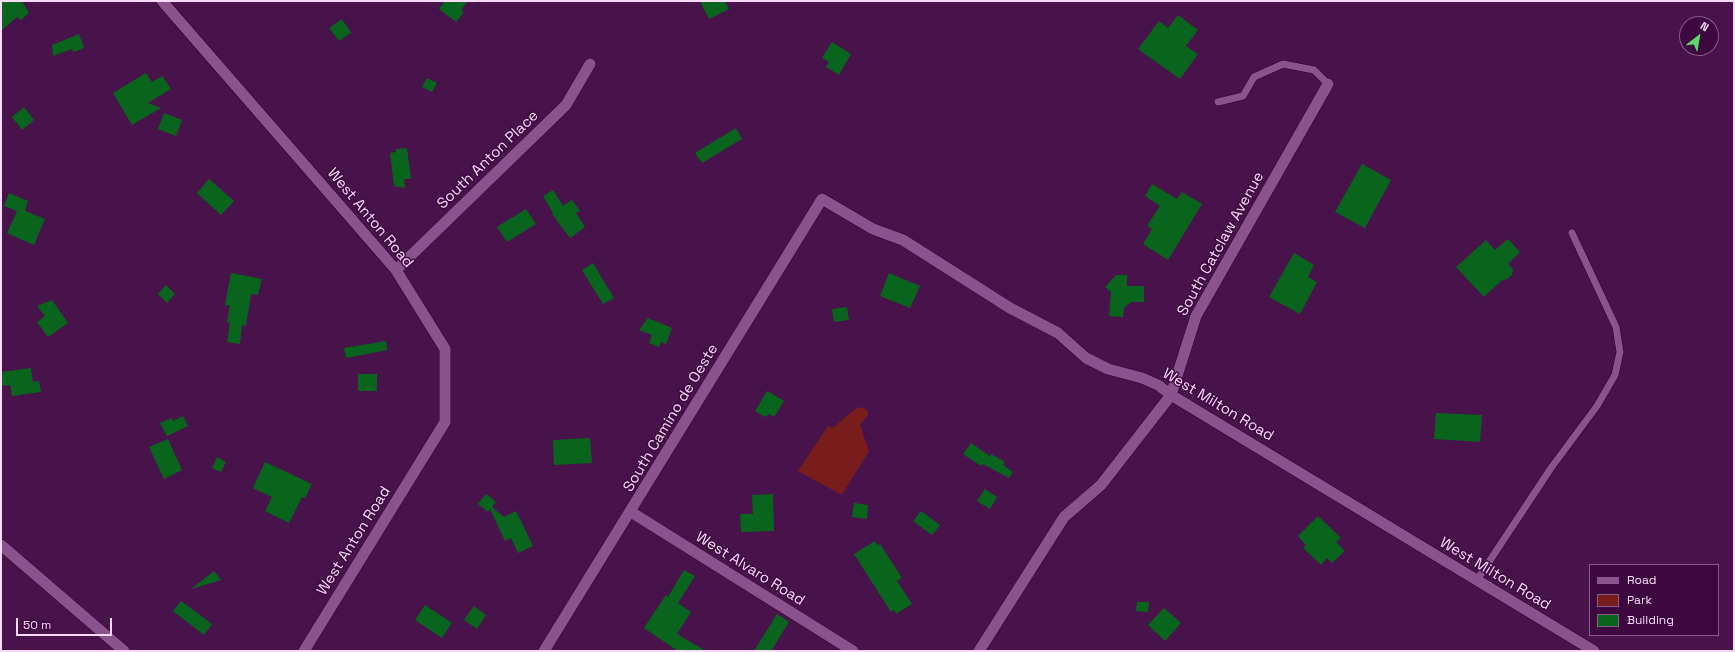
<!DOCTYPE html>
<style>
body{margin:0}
#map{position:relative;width:1735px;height:652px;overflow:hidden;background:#48134b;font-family:"Space Grotesk",sans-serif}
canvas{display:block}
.frame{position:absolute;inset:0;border:2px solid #fbdbfc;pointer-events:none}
.legend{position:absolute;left:1589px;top:564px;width:130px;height:72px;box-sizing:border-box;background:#3d0740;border:1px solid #895c8b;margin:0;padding:5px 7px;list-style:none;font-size:12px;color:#fbdbfc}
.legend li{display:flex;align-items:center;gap:8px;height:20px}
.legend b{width:20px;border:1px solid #895c8b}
.north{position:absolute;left:1679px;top:16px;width:40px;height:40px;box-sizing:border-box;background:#3d0740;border:1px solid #895c8b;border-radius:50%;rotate:31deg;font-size:11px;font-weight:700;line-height:16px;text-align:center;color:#fbdbfc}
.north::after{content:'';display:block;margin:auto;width:14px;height:18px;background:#60d56b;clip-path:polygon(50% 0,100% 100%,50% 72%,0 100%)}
.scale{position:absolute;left:16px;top:618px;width:96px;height:18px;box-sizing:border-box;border:2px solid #fbdbfc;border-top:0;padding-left:5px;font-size:12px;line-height:14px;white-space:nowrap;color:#fbdbfc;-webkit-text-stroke:3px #3d0740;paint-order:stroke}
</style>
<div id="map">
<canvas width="1735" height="652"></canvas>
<div class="frame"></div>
<ul class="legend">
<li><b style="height:5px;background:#8b538e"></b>Road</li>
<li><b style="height:11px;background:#781c1c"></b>Park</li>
<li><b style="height:11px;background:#09651d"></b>Building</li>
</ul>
<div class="north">N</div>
<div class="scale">50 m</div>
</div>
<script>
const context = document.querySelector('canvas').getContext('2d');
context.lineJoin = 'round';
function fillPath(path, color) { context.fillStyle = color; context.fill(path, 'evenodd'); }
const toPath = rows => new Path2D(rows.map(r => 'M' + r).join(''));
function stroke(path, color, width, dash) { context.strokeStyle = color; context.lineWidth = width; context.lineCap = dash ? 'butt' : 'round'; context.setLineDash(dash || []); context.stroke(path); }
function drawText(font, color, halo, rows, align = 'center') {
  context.font = font + ' "Space Grotesk",sans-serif'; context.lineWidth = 3; context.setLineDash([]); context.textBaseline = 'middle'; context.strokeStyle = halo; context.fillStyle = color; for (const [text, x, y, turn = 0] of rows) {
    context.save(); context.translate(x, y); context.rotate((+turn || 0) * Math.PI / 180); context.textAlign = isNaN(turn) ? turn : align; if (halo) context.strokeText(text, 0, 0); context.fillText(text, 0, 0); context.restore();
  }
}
const green = toPath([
 [862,407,868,411,868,415,860,425,869,451,842,495,798,471,828,426,833,428,855,409]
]);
const building = toPath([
 [1,1,22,1,29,13,21,20,17,17,1,31],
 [445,1,468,1,461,10,464,12,456,22,439,9],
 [700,1,725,1,729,9,709,19],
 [1178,15,1198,30,1186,46,1198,54,1180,79,1138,49,1159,21,1168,28],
 [342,19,351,33,339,41,329,28],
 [79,34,84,48,74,52,72,49,53,56,52,45],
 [832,42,851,54,839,75,826,67,829,62,822,58],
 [146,73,152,82,162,76,171,89,148,103,161,108,132,125,113,93],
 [427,78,437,83,432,92,422,87],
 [24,107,34,120,22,130,12,117],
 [164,113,182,120,176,136,158,129],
 [736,128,742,139,702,163,695,153],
 [407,148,411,179,404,179,405,188,394,186,390,153,396,152,396,149],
 [1362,164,1391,180,1365,228,1335,212],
 [209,179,234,201,221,215,197,193],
 [1152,184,1177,199,1182,192,1202,204,1168,260,1143,244,1152,229,1147,226,1160,206,1145,196],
 [553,190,563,206,572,200,580,211,576,213,585,227,570,238,552,214,553,213,543,196],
 [9,193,28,201,25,211,45,219,34,245,7,233,17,211,4,206],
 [526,209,536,224,507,242,497,227],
 [1508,239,1520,252,1508,264,1513,269,1512,275,1507,279,1501,281,1484,297,1456,267,1486,240,1495,250],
 [1294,253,1314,265,1308,277,1317,282,1300,314,1269,297],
 [593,263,614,298,603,304,582,270],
 [231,273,262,279,258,295,251,294,246,326,242,325,240,344,227,342,230,323,227,322,230,306,225,305],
 [889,273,920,286,910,308,880,296],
 [1116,275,1127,275,1127,286,1144,286,1144,302,1131,302,1124,308,1123,317,1109,316,1111,292,1105,287],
 [166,285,175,294,167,303,158,294],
 [52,300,68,323,48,337,37,322,45,316,37,306],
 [847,307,849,320,834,322,832,309],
 [648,318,672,328,666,344,661,342,659,347,649,343,652,335,639,330],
 [386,341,387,350,346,358,344,348],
 [31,368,33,382,39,381,41,392,12,396,10,385,1,386,1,372],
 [358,374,377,374,377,391,358,391],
 [767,391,784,401,774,417,769,414,765,417,755,411],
 [1436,413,1482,415,1480,442,1434,439],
 [183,416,188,426,167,436,160,423,172,418,173,421],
 [590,438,592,463,554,465,553,440],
 [168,439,182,470,164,479,149,447],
 [971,443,990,456,991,454,1005,462,1003,465,1013,472,1009,478,983,464,981,466,963,454],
 [217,457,226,462,221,472,212,468],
 [265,462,312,484,305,498,302,497,289,523,265,511,272,497,253,488],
 [985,489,997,497,990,509,977,501],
 [486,494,496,502,492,507,504,517,516,511,533,546,518,553,511,538,505,541,490,509,488,512,478,504],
 [773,494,774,531,741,532,740,514,753,514,752,495],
 [854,503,868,505,867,519,852,517],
 [921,511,940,525,932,535,913,521],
 [1318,516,1341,538,1336,542,1345,551,1332,563,1327,558,1321,565,1303,548,1306,545,1298,536],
 [875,541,877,545,880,544,902,578,897,581,912,604,896,614,894,610,891,612,854,554],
 [684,570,695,576,678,603,691,612,677,634,706,651,678,651,644,628,666,595,668,597],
 [214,571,221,580,191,589],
 [181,601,212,624,204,635,173,611],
 [1137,602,1149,602,1148,612,1136,611],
 [425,605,452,623,442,638,415,620],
 [474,606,486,615,477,629,464,620],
 [1164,608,1181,623,1165,641,1148,625],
 [777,614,789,622,771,651,754,651]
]);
const service = toPath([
 [1218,102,1243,96,1254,77,1283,64,1314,70,1328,84],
 [1477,580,1551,468,1597,406,1615,375,1620,352,1616,327,1572,233]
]);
const minor = toPath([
 [162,1,396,270,445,349,445,422,304,651],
 [396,270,566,105,590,64],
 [631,512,853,651],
 [1,545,124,651],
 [544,651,822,199,873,229,903,240,1010,308,1058,333,1086,358,1108,369,1142,378,1158,385,1171,395,1594,651],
 [979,651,1064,517,1101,485,1171,395,1196,316,1328,84]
]);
const streetNames = [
 ["South Anton Place",488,160,-44],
 ["West Anton Road",370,218,50],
 ["South Catclaw Avenue",1221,244,-61],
 ["West Milton Road",1218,405,31],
 ["South Camino de Oeste",671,418,-59],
 ["West Anton Road",354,541,-58],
 ["West Alvaro Road",750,569,32],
 ["West Milton Road",1495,574,31]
];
fillPath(green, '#781c1c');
fillPath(building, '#09651d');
stroke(service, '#29022b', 8);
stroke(minor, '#29022b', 12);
stroke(service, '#8b538e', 7);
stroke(minor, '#8b538e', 11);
drawText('15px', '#fbdbfc', '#3d0740', streetNames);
</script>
